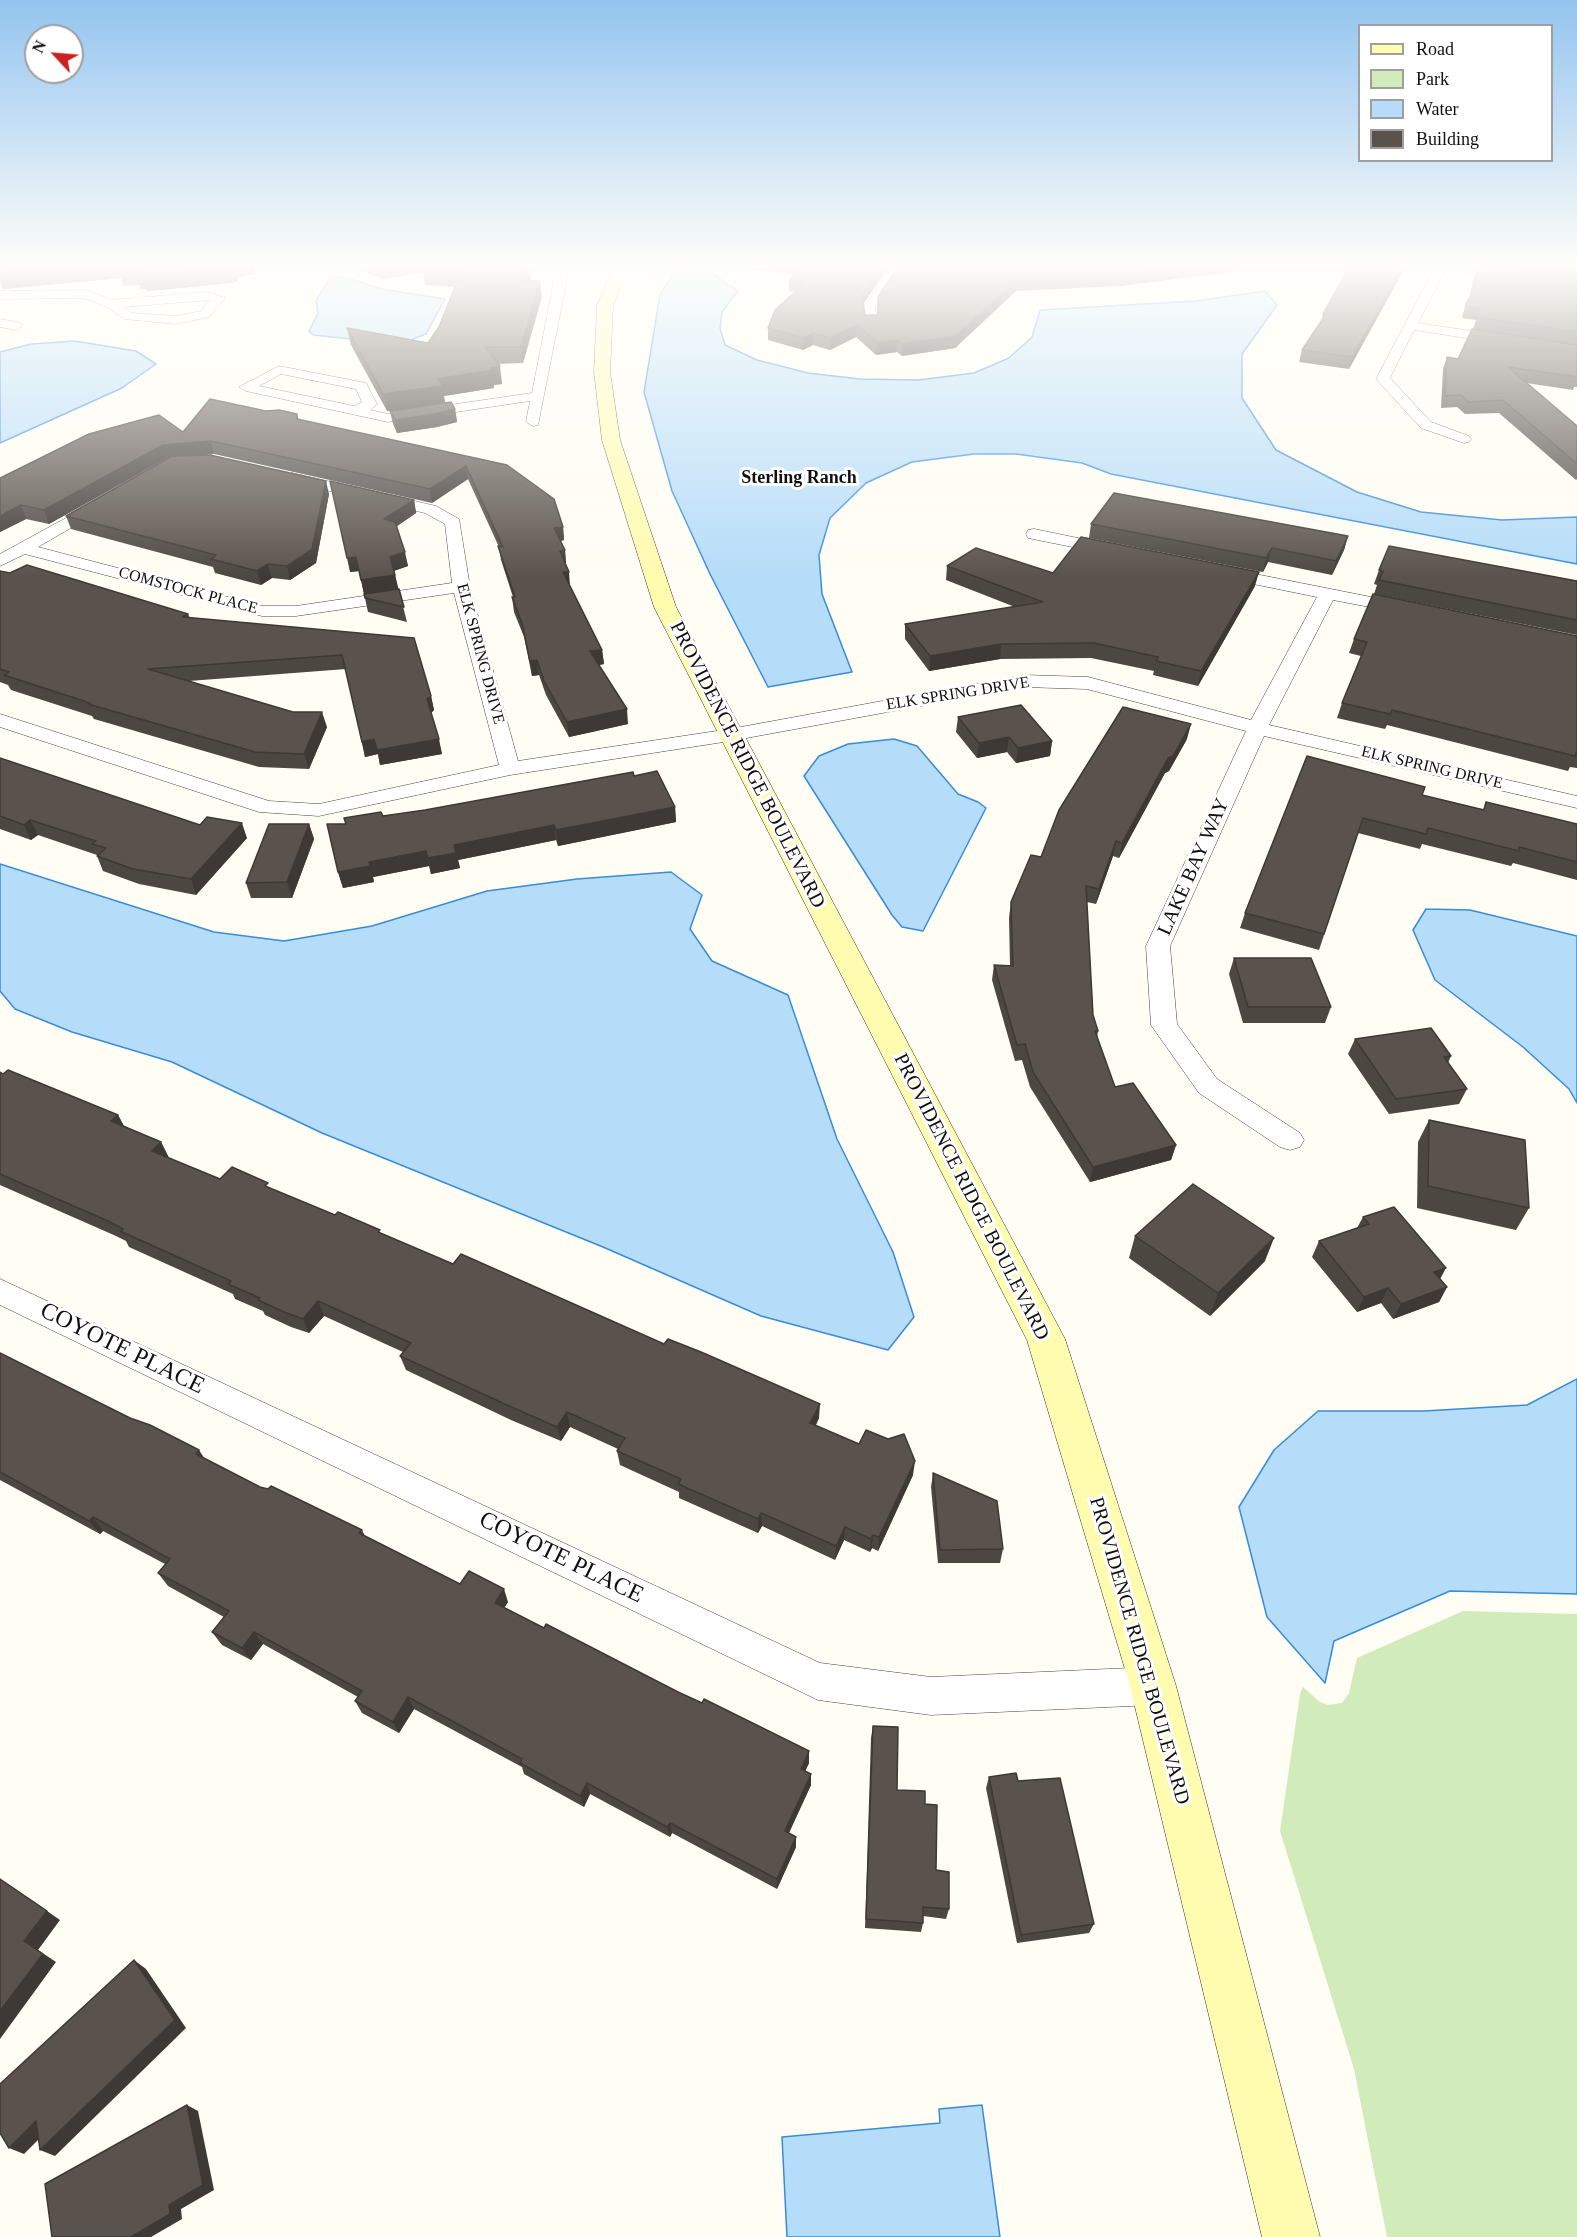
<!DOCTYPE html>
<style>
body{margin:0}
#map{position:relative;width:1577px;height:2237px;overflow:hidden;background:#fffdf4;font-family:"Times New Roman",serif}
canvas{display:block}
.legend{position:absolute;left:1358px;top:24px;width:195px;height:138px;box-sizing:border-box;background:#fff;border:2px solid #9f9f9f;margin:0;padding:8px 10px;list-style:none;font-size:18px;color:#101010}
.legend li{display:flex;align-items:center;gap:12px;height:30px}
.legend b{width:30px;border:2px solid #9f9f9f}
.north{position:absolute;left:24px;top:24px;width:60px;height:60px;box-sizing:border-box;background:#fff;border:2px solid #9f9f9f;border-radius:50%;rotate:296deg;font-size:16px;font-weight:700;line-height:24px;text-align:center;color:#101010}
.north::after{content:'';display:block;margin:auto;width:21px;height:27px;background:#c92220;clip-path:polygon(50% 0,100% 100%,50% 72%,0 100%)}
</style>
<div id="map">
<canvas width="1577" height="2237"></canvas>
<ul class="legend">
<li><b style="height:8px;background:#fffbaf"></b>Road</li>
<li><b style="height:16px;background:#d1ecba"></b>Park</li>
<li><b style="height:16px;background:#b5dcf9"></b>Water</li>
<li><b style="height:16px;background:#5a524c"></b>Building</li>
</ul>
<div class="north">N</div>
</div>
<script>
const context = document.querySelector('canvas').getContext('2d');
context.lineJoin = 'round';
function fillPath(path, color) { context.fillStyle = color; context.fill(path, 'evenodd'); }
const toPath = rows => new Path2D(rows.map(r => 'M' + r).join(''));
function stroke(path, color, width, dash) { context.strokeStyle = color; context.lineWidth = width; context.lineCap = dash ? 'butt' : 'round'; context.setLineDash(dash || []); context.stroke(path); }
function drawText(font, color, halo, rows, align = 'center') {
  context.font = font + ' "Times New Roman",serif'; context.lineWidth = 6; context.setLineDash([]); context.textBaseline = 'middle'; context.strokeStyle = halo; context.fillStyle = color; for (const [text, x, y, turn = 0] of rows) {
    context.save(); context.translate(x, y); context.rotate((+turn || 0) * Math.PI / 180); context.textAlign = isNaN(turn) ? turn : align; if (halo) context.strokeText(text, 0, 0); context.fillText(text, 0, 0); context.restore();
  }
}
const green = toPath([
 [1463,1611,1577,1614,1577,2237,1387,2237,1354,2069,1280,1831,1300,1694,1303,1687,1320,1702,1328,1705,1342,1703,1349,1693,1357,1658]
]);
const water = toPath([
 [679,264,711,264,707,270,738,291,722,312,720,328,725,345,757,360,808,373,860,379,918,380,974,373,1009,358,1032,337,1040,310,1196,301,1265,291,1277,305,1242,354,1242,398,1276,450,1357,492,1421,512,1502,520,1577,517,1577,564,1111,474,1082,463,1016,454,974,454,912,462,866,483,830,518,819,555,822,594,852,672,768,687,710,574,672,491,644,392,660,295,679,264],
 [331,276,352,279,381,289,445,299,426,334,400,344,313,335,309,331,318,313,316,301,331,276],
 [75,341,136,351,156,364,122,388,0,443,0,352,31,344,75,341],
 [894,739,917,746,958,794,978,802,986,808,923,931,902,927,892,915,804,776,819,756,848,744,894,739],
 [0,864,214,932,284,941,372,926,487,891,577,879,671,872,702,895,690,929,712,961,788,995,837,1139,893,1252,914,1317,888,1350,761,1316,603,1247,322,1133,172,1062,72,1032,15,1009,0,991,0,864],
 [1426,909,1470,910,1577,936,1577,1103,1569,1089,1523,1047,1435,980,1413,930,1426,909],
 [1577,1379,1577,1594,1450,1591,1334,1641,1325,1683,1267,1617,1239,1507,1274,1450,1318,1411,1424,1411,1527,1405,1577,1379],
 [982,2105,1000,2237,787,2237,782,2137,940,2123,939,2109,982,2105]
]);
const street = toPath([
 [493,264,575,264,569,269,538,425,533,426,526,422,530,401,388,422,246,391,239,387,279,366,366,383,377,404,370,410,388,414,532,393,556,270,499,268,493,264],
 [281,374,356,389,362,402,354,406,259,386,281,374],
 [894,264,906,264,875,308,877,322,876,325,866,325,863,308,894,264],
 [1432,264,1465,264,1577,278,1577,286,1446,269,1418,323,1577,347,1577,355,1414,330,1390,378,1431,422,1469,436,1471,439,1469,442,1464,443,1421,428,1376,379,1435,267,1432,264],
 [86,290,112,300,206,292,225,298,209,317,176,324,125,319,107,307,84,298,0,299,0,291,86,290],
 [210,300,201,311,176,316,132,313,123,307,210,300],
 [0,319,21,323,22,326,16,330,0,327,0,319],
 [292,473,436,506,459,519,470,587,518,761,730,729,1024,675,1088,677,1251,720,1317,597,1214,576,1211,572,1220,567,1406,604,1415,609,1406,614,1333,600,1269,725,1577,796,1577,808,1264,736,1170,946,1177,1024,1217,1079,1300,1133,1304,1140,1300,1147,1290,1150,1280,1147,1199,1093,1151,1025,1146,946,1246,731,1087,689,1024,687,730,741,510,775,319,816,259,812,0,727,0,714,269,801,319,804,499,765,454,593,296,616,262,616,25,554,0,566,0,554,99,500,105,502,107,505,105,508,38,547,262,606,296,606,452,583,445,524,425,513,286,481,284,478,286,475,292,473],
 [1034,529,1112,545,1120,550,1112,555,1028,538,1026,534,1028,530,1034,529],
 [0,1279,820,1663,931,1677,1153,1667,1166,1673,1172,1686,1166,1699,1153,1705,931,1715,818,1700,0,1305,0,1279]
]);
const secondary = toPath([
 [614,264,628,264,613,306,610,372,620,440,676,607,1065,1339,1176,1686,1320,2237,1262,2237,1130,1686,1027,1340,654,607,602,440,594,372,597,306,614,264]
]);
const wall = toPath([
 [0,264,255,274,237,277,238,281,232,283,147,291,147,289,141,289,140,285,123,286,121,278,3,289,0,281],
 [357,264,531,264,532,276,530,280,542,296,523,363,497,364,502,384,494,385,494,388,444,396,445,403,455,409,457,422,437,427,397,433,393,424,390,411,387,411,351,345,347,328,428,343,439,327,455,287,425,285,423,272,384,279,369,274],
 [747,264,891,264,863,304,865,315,877,315,878,297,900,264,1407,264,1349,369,1299,362,1302,350,1321,322,1323,314,1347,271,1237,271,1120,286,1016,291,955,348,902,356,897,352,876,355,856,337,830,350,813,345,803,350,768,340,768,328,795,292,789,291,789,280,795,274,753,270,753,266,747,266],
 [1483,264,1577,264,1577,276],
 [1577,276,1577,387,1574,387,1573,390,1526,383,1577,426,1577,479,1576,480,1499,413,1465,414,1457,407,1441,408,1443,369,1447,357,1458,359,1473,329,1476,320,1462,318,1465,306,1471,295,1470,295,1471,290,1474,278],
 [266,411,297,414,299,420,507,465,563,527,564,540,561,541,565,550,566,564,570,586,602,650,604,664,599,665,628,724,569,737,546,695,539,675,532,676,524,637,514,612,512,597,513,597,501,560,499,547,468,479,432,503,214,454,194,456,329,494,316,563,290,580,272,578,261,585,215,573,213,567,71,529,66,516,169,458,167,458,49,524,26,519,0,532,0,478],
 [414,500,416,513,397,526,408,566,394,571,407,622,368,612,359,571,350,572],
 [1091,524,1348,536,1344,550,1332,575,1268,562,1263,572,1089,538],
 [947,566,1053,573,1255,586,1198,686,1153,675,1154,671,1091,658,1000,659,929,671,905,639,905,624,1015,607,946,580],
 [1379,570,1577,581,1577,635,1374,594,1377,585,1374,584],
 [0,571,188,614,190,618,414,638,431,696,434,710,431,713,442,754,380,765,378,754,365,757,346,669,189,681,327,727,309,769,259,767,94,719,92,716,11,690,8,685,0,682],
 [1577,636,1577,768,1570,767,1568,771,1387,725,1385,729,1337,718,1342,703,1361,656,1349,653,1354,639],
 [958,717,1052,741,1050,756,1016,763,1007,752,977,758,956,732],
 [1187,739,1169,771,1165,773,1119,858,1113,856,1096,904,1087,902,1093,1015,1098,1031,1097,1038,1115,1087,1176,1145,1171,1160,1090,1182,1030,1087,1022,1060,1015,1061,992,980,994,965,1010,966,1009,918,1011,902,1041,857],
 [1307,756,1422,795,1483,810,1486,802,1577,824,1577,880,1513,863,1511,866,1422,844,1420,849,1358,833,1319,950,1240,928,1245,913],
 [0,758,200,825,247,838,196,895,139,884,103,871,97,856,97,855,38,835,31,840,0,829],
 [634,776,675,807,676,822,558,846,556,840,458,860,460,868,431,874,429,866,373,877,374,882,343,888,338,872,346,824,383,816,425,810],
 [309,824,314,839,292,898,251,898,246,883],
 [1234,958,1331,1007,1325,1023,1243,1023,1229,974],
 [1355,1039,1451,1056,1448,1063,1467,1089,1459,1104,1389,1114,1348,1054],
 [0,1072,118,1115,124,1126,161,1142,169,1158,220,1179,270,1188,819,1418,816,1425,913,1475,878,1551,872,1548,870,1552,844,1540,835,1560,762,1526,758,1533,679,1498,679,1492,620,1465,617,1451,618,1449,570,1427,561,1441,511,1420,406,1370,400,1356,403,1352,324,1316,309,1333,291,1327,265,1315,263,1311,235,1299,233,1294,129,1247,126,1241,116,1236,0,1185],
 [1429,1120,1529,1208,1516,1230,1417,1208,1418,1142],
 [1363,1217,1440,1279,1447,1287,1439,1302,1393,1319,1381,1303,1357,1312,1312,1257,1319,1241,1357,1228],
 [1135,1236,1265,1261,1210,1316,1129,1258],
 [0,1353,260,1487,362,1530,365,1536,460,1584,508,1602,504,1608,809,1763,805,1771,811,1785,789,1833,796,1837,796,1847,777,1889,672,1833,670,1837,590,1794,584,1807,524,1774,522,1767,414,1709,399,1733,362,1713,355,1701,358,1697,263,1644,251,1660,222,1645,212,1632,224,1617,168,1586,158,1573,165,1564,103,1531,100,1534,0,1480],
 [933,1473,1003,1549,1000,1563,938,1563,931,1487],
 [873,1726,897,1790,925,1804,936,1870,949,1909,946,1919,923,1916,923,1923,921,1932,865,1928,871,1738],
 [989,1777,1018,1781,1094,1924,1089,1933,1017,1943,986,1788]
]);
const shadedWall = toPath([
 [103,264,119,264,118,271,121,278,3,289,0,281,0,273],
 [234,264,253,264,255,274,237,277,238,281,232,283,147,291,147,289,141,289,137,274],
 [381,264,432,264,422,269,423,272,384,279],
 [529,264,531,264,532,276,523,296,521,280],
 [884,264,891,264,861,307,862,295],
 [1207,264,1238,264,1237,271,1120,286,1122,275],
 [1404,264,1407,264,1349,369,1352,357],
 [1017,279,1016,291,955,348,902,356,902,344],
 [540,281,542,296,523,363,521,347],
 [857,325,856,337,830,350,830,338],
 [813,333,813,345,803,350,803,338],
 [898,340,897,352,876,355,877,343],
 [500,366,502,384,494,385,494,388,444,396,445,403,387,411,383,394,438,379],
 [455,409,457,422,437,427,397,433,395,420],
 [211,441,214,454,167,458,49,524,44,510,163,445],
 [466,466,468,479,432,503,430,489],
 [326,481,329,494,316,563,290,580,287,566],
 [414,500,416,513,387,533,384,519],
 [21,505,26,519,0,532,0,516],
 [563,527,564,540,556,542,554,528],
 [1348,536,1344,550,1332,575,1336,561],
 [1272,548,1268,562,1263,572,1266,558],
 [565,550,566,564,562,565,560,551],
 [405,552,408,566,393,571,390,557],
 [356,557,359,571,350,572,347,558],
 [268,564,272,578,261,585,257,571],
 [563,572,569,572,570,586],
 [1259,572,1255,586,1198,686,1201,671],
 [395,575,398,589,364,594,361,580],
 [1001,644,1000,659,929,671,930,656],
 [602,650,604,664,592,666,590,651],
 [537,660,539,675,532,676,530,661],
 [431,696,434,710,430,714,427,699],
 [627,709,628,724,569,737,567,722],
 [322,712,327,727,309,769,304,754],
 [1191,724,1187,739,1169,771,1165,773,1119,858,1122,843,1168,758],
 [1009,737,1007,752,977,758,979,743],
 [374,739,439,739,442,754,380,765,378,754,365,757,362,742],
 [1052,741,1050,756,1016,763,1018,748],
 [675,807,676,822,558,846,556,830],
 [30,820,38,835,31,840,24,825],
 [242,823,247,838,196,895,191,879],
 [309,824,314,839,292,898,287,882],
 [554,825,556,840,458,860,460,868,431,874,428,858,454,845],
 [1116,841,1113,856,1096,904,1099,889],
 [426,851,429,866,373,877,374,882,343,888,338,872,369,862],
 [118,1115,126,1130,111,1121],
 [161,1142,169,1158,152,1151],
 [1176,1145,1171,1160,1090,1182,1093,1167],
 [1274,1238,1265,1261,1210,1316,1218,1293],
 [1446,1268,1438,1283,1434,1272],
 [1447,1287,1439,1302,1393,1319,1401,1304],
 [1388,1288,1381,1303,1357,1312,1364,1297],
 [318,1301,324,1316,309,1333,303,1319],
 [820,1404,819,1418,810,1437,810,1423],
 [567,1412,570,1427,561,1441,557,1427],
 [199,1450,208,1464,196,1454],
 [915,1461,913,1475,878,1551,879,1537],
 [761,1513,762,1526,758,1533,758,1519],
 [93,1517,103,1531,100,1534,89,1521],
 [845,1527,844,1540,835,1560,836,1546],
 [873,1535,872,1548,870,1552,871,1539],
 [504,1589,508,1602,499,1616,495,1603],
 [254,1632,263,1644,251,1660,242,1648],
 [408,1697,414,1709,399,1733,393,1722],
 [809,1751,809,1763,801,1780,801,1769],
 [811,1774,811,1785,785,1841,785,1831],
 [587,1783,590,1794,584,1807,580,1796],
 [670,1823,672,1833,670,1837,667,1827],
 [796,1837,796,1847,777,1889,777,1879],
 [47,1911,60,1920,38,1950,56,1962,0,2039,0,2011,24,1941],
 [134,1960,146,1969,186,2028,55,2156,40,2150],
 [187,2105,198,2111,214,2190,181,2209,182,2219,151,2237,131,2237,169,2205],
 [36,2121,51,2127,24,2154,9,2148]
]);
const building = toPath([
 [0,264,103,264,0,273,0,264],
 [119,264,234,264,234,266,228,268,143,276,143,273,137,274,137,270,118,271,119,264],
 [425,264,529,264,521,280,540,281,521,347,485,347,500,366,490,368,492,370,438,379,443,386,383,394,347,328,428,343,439,327,461,272,422,269,425,264],
 [805,264,884,264,862,295,865,315,878,315,878,297,900,264,1207,264,1122,275,1017,279,956,336,902,344,898,340,877,343,857,325,830,338,813,333,803,338,768,328,775,310,806,282,789,280,805,264],
 [1351,264,1404,264,1352,357,1302,350,1326,314,1323,314,1351,264],
 [1481,264,1577,276,1577,332,1477,317,1480,309,1465,306,1476,284,1473,284,1474,278,1481,264],
 [1472,329,1577,345,1577,377,1508,367,1577,426,1577,464,1503,400,1469,402,1461,395,1445,396,1447,357,1458,359,1472,329],
 [210,399,266,411,279,410,297,414,297,419,507,465,554,499,563,527,554,528,565,550,560,551,569,572,563,572,602,650,590,651,627,709,567,722,544,681,537,660,530,661,522,623,512,597,515,597,498,546,503,547,466,466,430,489,211,441,163,445,44,510,21,505,0,516,0,478,89,434,159,415,183,432,210,399],
 [451,402,455,409,435,414,395,420,390,411,451,402],
 [210,455,326,481,312,549,287,566,268,564,257,571,211,559,216,555,66,516,172,456,210,455],
 [330,481,414,500,384,519,395,522,405,552,390,557,395,575,361,580,356,557,347,558,330,481],
 [1114,493,1348,536,1336,561,1272,548,1266,558,1091,524,1114,493],
 [1081,537,1259,572,1201,671,1156,661,1158,657,1094,643,1001,644,930,656,905,624,1043,602,947,566,976,548,1053,573,1081,537],
 [1389,546,1577,581,1577,620,1379,580,1383,571,1379,570,1389,546],
 [27,565,188,614,183,617,414,638,431,696,427,699,439,739,377,750,374,739,362,742,342,655,148,669,293,712,322,712,304,754,255,752,88,704,90,703,4,675,9,672,0,669,0,571,10,573,27,565],
 [399,589,404,607,365,598,364,594,399,589],
 [1373,594,1577,636,1577,751,1575,756,1392,710,1390,714,1342,703,1367,642,1354,639,1373,594],
 [1021,705,1052,741,1018,748,1009,737,979,743,958,717,1021,705],
 [1123,707,1191,724,1173,756,1168,758,1122,843,1116,841,1099,889,1086,886,1093,1015,1098,1031,1095,1031,1115,1087,1133,1083,1176,1145,1093,1167,1033,1072,1025,1044,1017,1045,994,965,1013,966,1011,902,1031,855,1041,857,1059,810,1123,707],
 [1307,756,1425,787,1422,795,1484,810,1486,802,1577,824,1577,862,1519,847,1519,851,1428,828,1426,834,1363,818,1324,934,1245,913,1307,756],
 [0,758,200,825,207,817,242,823,191,879,133,869,97,856,106,848,92,844,96,841,30,820,24,825,0,816,0,758],
 [657,771,675,807,556,830,554,825,454,845,456,853,428,858,426,851,369,862,370,866,338,872,327,824,346,824,344,818,381,812,383,816,425,810,633,772,634,776,657,771],
 [269,824,309,824,287,882,246,883,269,824],
 [1234,958,1311,958,1331,1007,1248,1007,1234,958],
 [1431,1028,1451,1056,1444,1057,1467,1089,1396,1099,1355,1039,1431,1028],
 [8,1070,118,1115,111,1121,161,1142,152,1151,220,1179,232,1167,268,1183,265,1186,335,1215,338,1212,380,1230,378,1232,453,1264,461,1254,664,1344,668,1339,701,1352,820,1404,810,1423,859,1444,866,1430,888,1439,904,1434,915,1461,879,1537,873,1535,871,1539,845,1527,836,1546,761,1513,758,1519,678,1484,681,1479,617,1451,625,1438,567,1412,557,1427,507,1405,400,1356,411,1343,318,1301,303,1319,284,1312,258,1300,260,1298,228,1284,231,1281,120,1231,123,1229,108,1221,0,1174,0,1072,3,1074,8,1070],
 [1429,1120,1525,1140,1529,1208,1428,1186,1429,1120],
 [1193,1184,1274,1238,1218,1293,1135,1236,1193,1184],
 [1394,1207,1446,1268,1434,1272,1447,1287,1401,1304,1388,1288,1364,1297,1319,1241,1369,1224,1363,1217,1394,1207],
 [0,1353,130,1418,150,1425,199,1450,196,1454,260,1487,268,1489,271,1486,362,1530,359,1533,460,1584,469,1571,504,1589,495,1603,544,1628,546,1624,678,1692,702,1703,704,1699,809,1751,801,1769,811,1774,785,1831,796,1837,777,1879,670,1823,667,1827,587,1783,580,1796,520,1763,522,1759,408,1697,393,1722,355,1701,362,1691,254,1632,242,1648,212,1632,229,1611,158,1573,170,1559,93,1517,89,1521,0,1472,0,1353],
 [933,1473,997,1501,1003,1549,940,1550,933,1473],
 [873,1726,898,1727,897,1790,925,1791,925,1804,937,1805,936,1870,949,1872,949,1909,923,1907,923,1923,866,1919,873,1726],
 [1016,1773,1018,1781,1060,1778,1094,1924,1021,1935,989,1777,1016,1773],
 [0,1879,47,1911,24,1941,43,1954,0,2011,0,1879],
 [134,1960,175,2020,40,2150,36,2121,9,2148,0,2133,0,2084,134,1960],
 [187,2105,203,2185,169,2205,170,2214,131,2237,52,2237,45,2184,187,2105]
]);
const farStreetnames = [
 ["COMSTOCK PLACE",188,591,15],
 ["ELK SPRING DRIVE",480,654,75],
 ["ELK SPRING DRIVE",958,694,-9],
 ["ELK SPRING DRIVE",1432,768,13]
];
const farNeighbourhoodnames = [
 ["Sterling Ranch",799,478]
];
const streetNames = [
 ["PROVIDENCE RIDGE BOULEVARD",747,765,63],
 ["LAKE BAY WAY",1194,867,-66],
 ["PROVIDENCE RIDGE BOULEVARD",971,1197,63],
 ["PROVIDENCE RIDGE BOULEVARD",1139,1651,74]
];
const nearStreetnames = [
 ["COYOTE PLACE",122,1349,26],
 ["COYOTE PLACE",561,1558,26]
];
fillPath(green, '#d1ecba');
fillPath(water, '#b5dcf9');
stroke(water, '#388dd4', 1.5);
stroke(street, '#434343', 1);
stroke(secondary, '#323232', 1);
fillPath(street, '#fff');
fillPath(secondary, '#fffbaf');
fillPath(wall, '#4d4741');
fillPath(shadedWall, '#3f3935');
fillPath(building, '#5a524c');
stroke(building, '#3f3935', 1.5);
const sky = context.createLinearGradient(0, 0, 0, 577);
sky.addColorStop(0, '#93c4ef');
sky.addColorStop(0.46, '#fffefa');
sky.addColorStop(1, '#fffefa00');
context.fillStyle = sky;
context.fillRect(0, 0, 1577, 577);
drawText('16px', '#101010', '#fff', farStreetnames);
drawText('bold 18px', '#101010', '#fff', farNeighbourhoodnames);
drawText('20px', '#101010', '#fff', streetNames);
drawText('24px', '#101010', '#fff', nearStreetnames);
</script>
